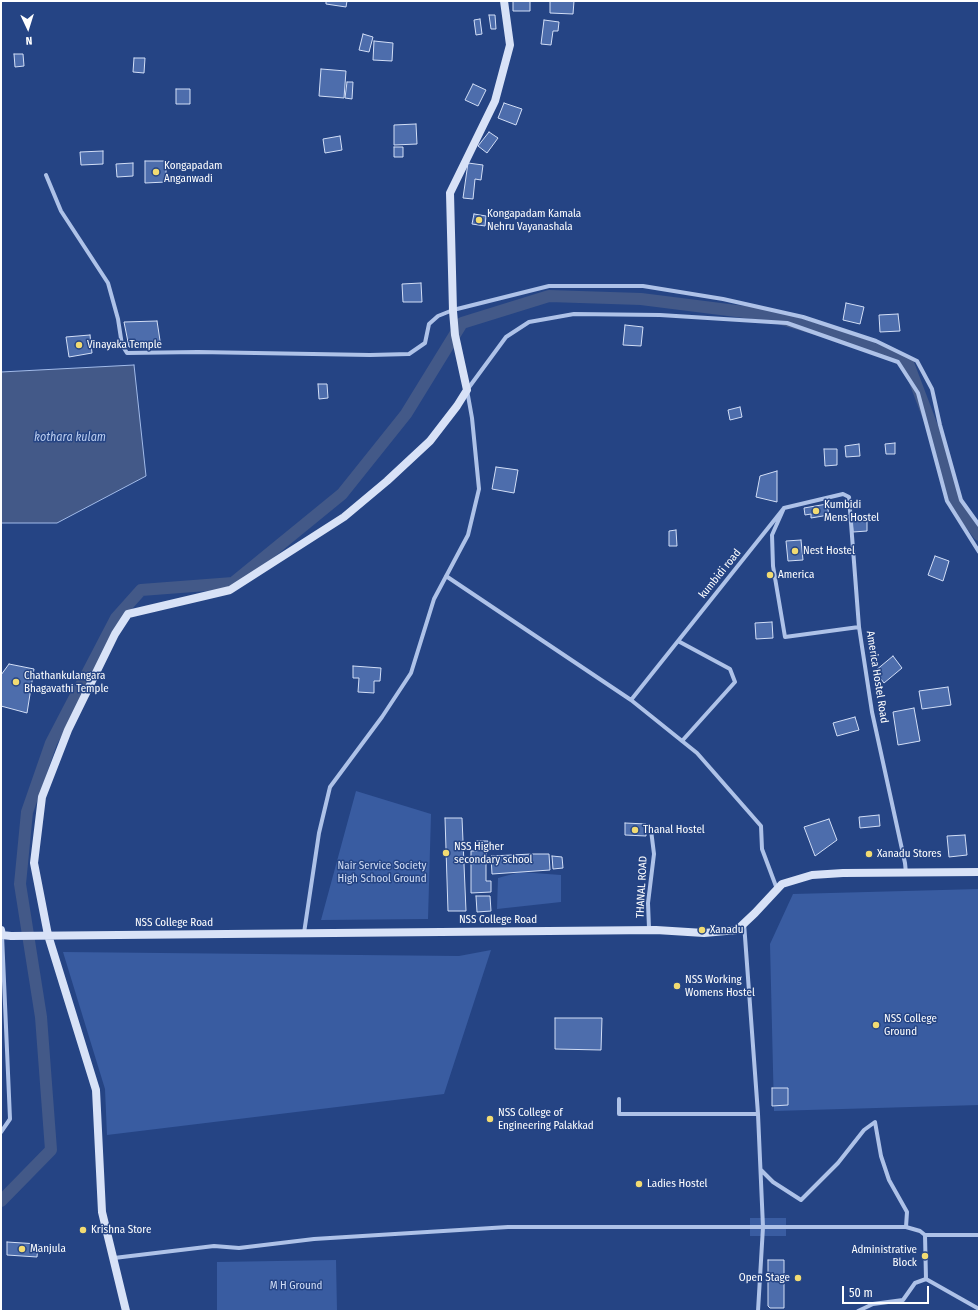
<!DOCTYPE html>
<style>
body{margin:0}
#map{position:relative;width:980px;height:1312px;overflow:hidden;background:#254484;font-family:"Fira Sans Condensed",sans-serif}
canvas{display:block}
.frame{position:absolute;inset:0;border:2px solid #fff;pointer-events:none}
.north{position:absolute;left:8px;top:8px;width:40px;height:40px;-webkit-text-stroke:3px #254484;paint-order:stroke;rotate:176deg;font-size:11px;font-weight:700;line-height:16px;text-align:center;color:#fff}
.north::after{content:'';display:block;margin:auto;width:14px;height:18px;background:#fff;clip-path:polygon(50% 0,100% 100%,50% 72%,0 100%)}
.scale{position:absolute;left:842px;top:1286px;width:87px;height:18px;box-sizing:border-box;border:2px solid #fff;border-top:0;padding-left:5px;font-size:12px;line-height:14px;white-space:nowrap;color:#fff;-webkit-text-stroke:3px #254484;paint-order:stroke}
</style>
<div id="map">
<canvas width="980" height="1312"></canvas>
<div class="frame"></div>
<div class="north">N</div>
<div class="scale">50 m</div>
</div>
<script>
const context = document.querySelector('canvas').getContext('2d');
context.lineJoin = 'round';
function fillPath(path, color) { context.fillStyle = color; context.fill(path, 'evenodd'); }
const toPath = rows => new Path2D(rows.map(r => 'M' + r).join(''));
function stroke(path, color, width, dash) { context.strokeStyle = color; context.lineWidth = width; context.lineCap = dash ? 'butt' : 'round'; context.setLineDash(dash || []); context.stroke(path); }
function drawText(font, color, halo, rows, align = 'center') {
  context.font = font + ' "Fira Sans Condensed",sans-serif'; context.lineWidth = 3; context.setLineDash([]); context.textBaseline = 'middle'; context.strokeStyle = halo; context.fillStyle = color; for (const [text, x, y, turn = 0] of rows) {
    context.save(); context.translate(x, y); context.rotate((+turn || 0) * Math.PI / 180); context.textAlign = isNaN(turn) ? turn : align; if (halo) context.strokeText(text, 0, 0); context.fillText(text, 0, 0); context.restore();
  }
}
const green = toPath([
 [356,791,431,814,428,919,321,920],
 [520,872,561,875,561,902,497,909,498,878],
 [979,889,979,1105,774,1111,770,944,793,894],
 [491,950,444,1094,107,1135,105,1089,63,952,459,956],
 [750,1218,786,1218,786,1236,750,1236],
 [336,1260,337,1311,217,1311,217,1262]
]);
const water = toPath([
 [134,365,146,476,57,523,1,523,1,372,134,365]
]);
const canal = toPath([
 [1,1201,51,1150,41,1017,20,884,27,812,51,743,116,618,141,590,233,583,342,494,406,414,462,323,549,296,641,299,768,315,878,347,908,363,939,445,955,503,979,535]
]);
const building = toPath([
 [326,1,347,1,346,7,326,4,326,1],
 [513,1,530,1,530,11,513,11,513,1],
 [550,1,574,1,573,14,550,13,550,1],
 [489,15,495,15,496,29,491,29,489,15],
 [480,19,482,34,476,35,474,20,480,19],
 [544,20,559,22,558,31,553,31,551,45,541,44,544,20],
 [363,34,373,37,369,52,359,50,363,34],
 [374,41,393,43,392,61,373,60,374,41],
 [14,54,23,54,24,66,15,67,14,54],
 [134,58,145,58,144,73,133,72,134,58],
 [321,69,346,71,344,98,319,96,321,69],
 [347,82,353,82,352,99,345,98,347,82],
 [473,84,486,90,478,106,465,100,473,84],
 [176,89,190,89,190,104,176,104,176,89],
 [504,103,522,109,516,125,498,118,504,103],
 [416,124,417,144,394,145,394,125,416,124],
 [489,132,498,138,487,153,478,146,489,132],
 [340,136,342,150,325,153,323,139,340,136],
 [394,147,403,147,403,157,394,157,394,147],
 [103,151,103,164,81,165,80,152,103,151],
 [145,161,166,161,166,182,145,183,145,161],
 [133,163,133,176,117,177,116,164,133,163],
 [468,163,483,165,481,180,475,179,473,199,463,198,468,163],
 [474,214,486,216,485,226,472,224,474,214],
 [421,283,422,302,403,302,402,284,421,283],
 [846,303,864,307,860,324,843,320,846,303],
 [898,314,900,331,880,332,879,315,898,314],
 [157,321,161,347,129,347,124,322,157,321],
 [625,325,643,327,641,346,623,345,625,325],
 [90,335,92,353,69,357,66,337,90,335],
 [318,384,327,384,328,398,319,399,318,384],
 [740,407,742,417,730,420,728,410,740,407],
 [895,443,895,454,886,454,885,444,895,443],
 [859,444,860,456,846,457,845,446,859,444],
 [824,449,837,449,837,465,825,466,824,449],
 [496,467,518,470,514,493,492,489,496,467],
 [777,471,777,502,756,497,760,476,777,471],
 [827,504,829,515,811,518,811,514,805,515,804,508,827,504],
 [867,518,867,531,853,532,852,520,867,518],
 [676,530,677,546,669,546,669,531,676,530],
 [801,540,803,560,788,561,786,541,801,540],
 [935,556,949,561,943,581,928,575,935,556],
 [772,622,773,638,756,639,755,623,772,622],
 [893,656,902,668,884,683,875,671,893,656],
 [9,664,34,669,27,713,1,706,1,675,9,664],
 [353,666,381,668,380,681,374,681,374,693,358,692,359,678,353,678,353,666],
 [948,687,951,705,922,709,919,691,948,687],
 [914,708,920,741,898,745,893,712,914,708],
 [855,717,859,730,837,736,833,723,855,717],
 [879,815,880,826,860,828,859,817,879,815],
 [445,818,462,818,466,911,448,911,445,818],
 [829,819,837,840,815,856,804,827,829,819],
 [625,823,646,824,646,836,625,835,625,823],
 [965,835,967,855,949,857,947,836,965,835],
 [477,841,488,841,489,850,486,854,486,881,491,881,491,892,471,893,471,851,477,851,477,841],
 [532,854,549,854,550,870,492,874,491,856,532,854],
 [552,856,562,857,563,868,553,869,552,856],
 [476,896,490,896,491,911,477,912,476,896],
 [555,1018,602,1018,601,1050,555,1049,555,1018],
 [772,1088,788,1088,788,1105,772,1106,772,1088],
 [7,1242,38,1244,37,1257,7,1255,7,1242],
 [768,1260,784,1260,784,1308,770,1308,768,1306,768,1260]
]);
const street = toPath([
 [46,175,61,211,108,283,118,319,122,345,127,353,198,352,370,355,409,354,425,343,429,324,438,316,453,310,549,286,643,286,723,299,803,317,876,341,917,361,932,389,940,425,961,500,979,525],
 [784,508,843,494,849,497,859,627],
 [446,576,631,700,697,753,761,826,762,849,777,889],
 [678,641,730,669,735,682,682,741],
 [631,700,784,508,772,535,773,566,785,637,859,627,872,712,905,863,906,873],
 [651,830,654,854,648,903,649,928,652,929],
 [744,923,758,1114,763,1227,906,1227,920,1231,925,1235,926,1279,979,1309],
 [304,933,319,833,330,787,382,717,411,673,434,599,468,535,479,489,472,418,467,390,506,337,529,322,574,314,660,315,787,323,898,362,918,393,947,501,979,552],
 [619,1099,619,1114,758,1114],
 [1,1132,10,1119,2,935],
 [761,1170,773,1182,801,1200,838,1163,864,1130,875,1122,881,1156,889,1180,907,1212,906,1227],
 [925,1235,979,1235],
 [114,1258,214,1246,239,1248,314,1239,508,1227,763,1227,758,1311],
 [858,1311,873,1304,903,1300,915,1283,926,1279]
]);
const secondary = toPath([
 [1,930,2,935,11,936,656,930,704,933,737,930,755,913,782,884,812,875,843,873,979,872],
 [126,1311,102,1212,96,1090,48,935,34,863,42,797,68,730,115,634,128,614,230,590,344,517,387,481,430,441,457,406,467,390,455,335,453,311,450,193,495,101,510,45,504,1]
]);
const markers = [
 [156,172,4,"#f2db72"],
 [479,220,4,"#f2db72"],
 [79,345,4,"#f2db72"],
 [816,511,4,"#f2db72"],
 [795,551,4,"#f2db72"],
 [770,575,4,"#f2db72"],
 [16,682,4,"#f2db72"],
 [635,830,4,"#f2db72"],
 [446,853,4,"#f2db72"],
 [869,854,4,"#f2db72"],
 [702,930,4,"#f2db72"],
 [677,986,4,"#f2db72"],
 [876,1025,4,"#f2db72"],
 [490,1119,4,"#f2db72"],
 [639,1184,4,"#f2db72"],
 [83,1230,4,"#f2db72"],
 [22,1249,4,"#f2db72"],
 [925,1256,4,"#f2db72"],
 [798,1278,4,"#f2db72"]
];
const poiNames = [
 ["Kongapadam",164,166],
 ["Anganwadi",164,179],
 ["Kongapadam Kamala",487,214],
 ["Nehru Vayanashala",487,227],
 ["Vinayaka Temple",87,345],
 ["Kumbidi",824,505],
 ["Mens Hostel",824,518],
 ["Nest Hostel",803,551],
 ["America",778,575],
 ["Chathankulangara",24,676],
 ["Bhagavathi Temple",24,689],
 ["Thanal Hostel",643,830],
 ["NSS Higher",454,847],
 ["secondary school",454,860],
 ["Xanadu Stores",877,854],
 ["Xanadu",710,930],
 ["NSS Working",685,980],
 ["Womens Hostel",685,993],
 ["NSS College",884,1019],
 ["Ground",884,1032],
 ["NSS College of",498,1113],
 ["Engineering Palakkad",498,1126],
 ["Ladies Hostel",647,1184],
 ["Krishna Store",91,1230],
 ["Manjula",30,1249],
 ["Administrative",917,1250,"right"],
 ["Block",917,1263,"right"],
 ["Open Stage",790,1278,"right"]
];
const streetNames = [
 ["kumbidi road",720,574,-51],
 ["America Hostel Road",877,677,81],
 ["THANAL ROAD",642,887,-87],
 ["NSS College Road",498,920],
 ["NSS College Road",174,923]
];
const parkNames = [
 ["Nair Service Society",382,866],
 ["High School Ground",382,879],
 ["M H Ground",296,1286]
];
const waterNames = [
 ["kothara kulam",70,438]
];
fillPath(green, '#395ca1');
fillPath(water, '#435988');
stroke(water, '#a2bbe9', 1);
stroke(canal, '#435988', 12);
fillPath(building, '#4d6dac');
stroke(building, '#d2def6', 1);
stroke(street, '#aec2e8', 4);
stroke(secondary, '#d8e2f7', 8);
for (const [x, y, r, color] of markers) { const dot = new Path2D(); dot.arc(x, y, r, 0, 2 * Math.PI); context.fillStyle = color; context.fill(dot); stroke(dot, '#254484', 1.5); }
drawText('11px', '#fff', '#254484', poiNames, 'left');
drawText('11px', '#fff', '#254484', streetNames);
drawText('11px', '#d2def6', '#254484', parkNames);
drawText('italic 12px', '#b9ccef', '#254484', waterNames);
</script>
